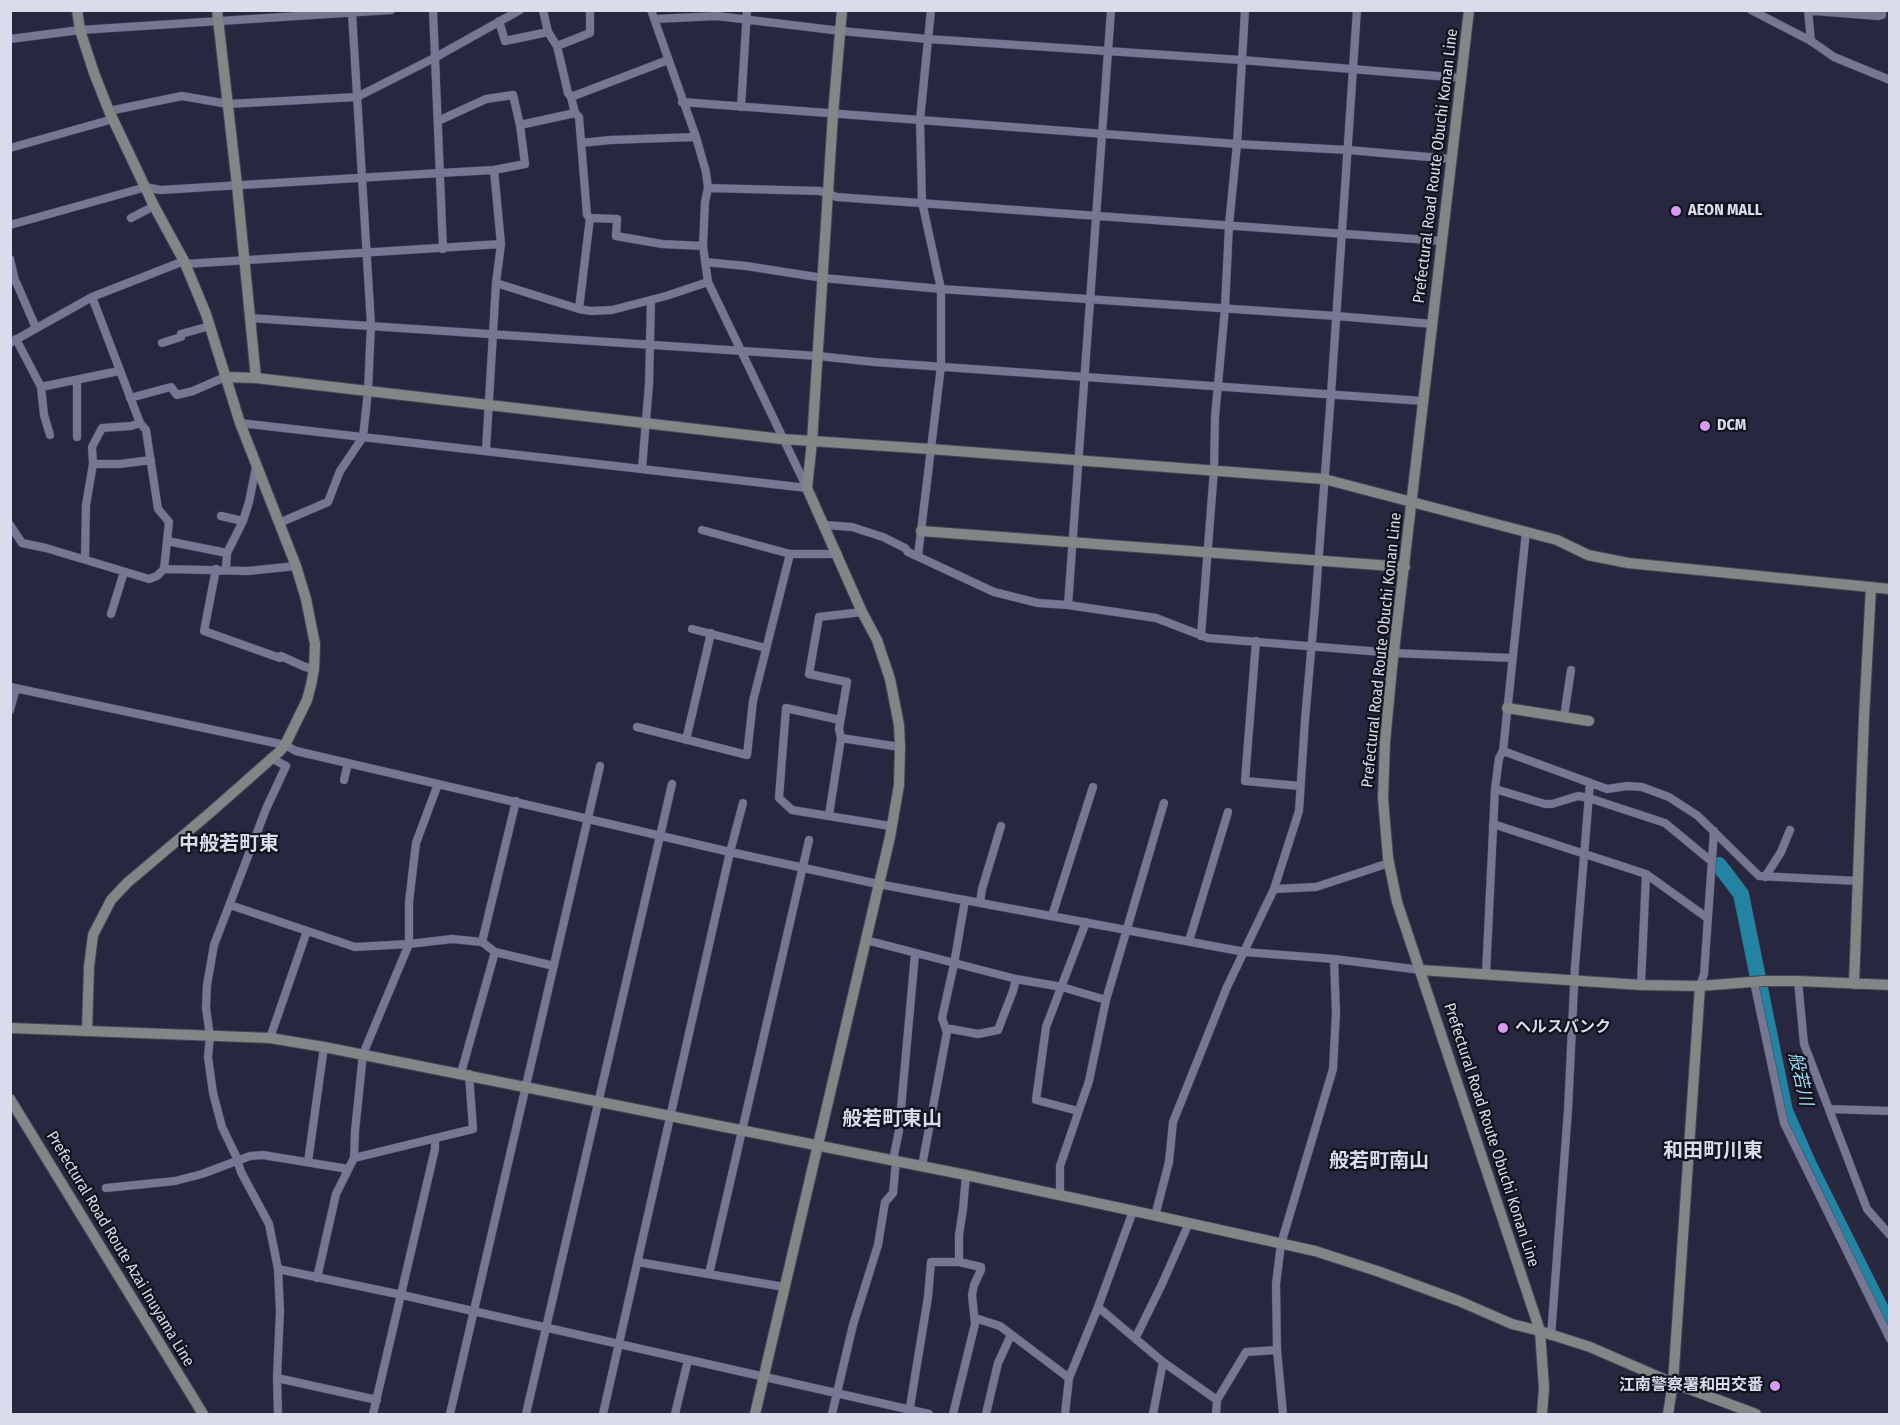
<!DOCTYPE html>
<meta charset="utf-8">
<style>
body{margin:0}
#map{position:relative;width:1900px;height:1425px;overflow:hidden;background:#27283f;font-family:"Fira Sans Condensed",sans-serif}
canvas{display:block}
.frame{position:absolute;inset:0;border:12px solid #dadbeb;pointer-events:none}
</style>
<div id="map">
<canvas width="1900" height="1425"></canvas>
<div class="frame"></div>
</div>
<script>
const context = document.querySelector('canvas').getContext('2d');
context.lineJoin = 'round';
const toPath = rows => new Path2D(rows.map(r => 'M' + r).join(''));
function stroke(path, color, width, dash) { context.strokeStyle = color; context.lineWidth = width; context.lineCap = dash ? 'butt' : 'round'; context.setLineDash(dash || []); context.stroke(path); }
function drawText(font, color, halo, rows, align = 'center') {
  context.font = font + ' "Fira Sans Condensed","Noto Sans JP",sans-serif'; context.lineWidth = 4.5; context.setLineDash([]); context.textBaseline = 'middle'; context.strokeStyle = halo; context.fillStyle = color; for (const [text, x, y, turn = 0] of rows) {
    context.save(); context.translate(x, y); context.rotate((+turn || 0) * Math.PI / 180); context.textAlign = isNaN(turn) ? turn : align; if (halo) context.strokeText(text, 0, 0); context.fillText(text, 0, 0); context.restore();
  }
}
const river = toPath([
 [1719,865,1741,894,1785,1111,1809,1165,1890,1327]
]);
const street = toPath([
 [433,10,443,249],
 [543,10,548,32,557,46,568,93,571,97],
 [1111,10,1068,605,1156,618,1208,638,1394,653,1512,658],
 [1751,10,1811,41,1834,57,1890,80],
 [1808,10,1811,41],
 [1809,12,1815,11,1878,16,1882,15,1882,10],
 [655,19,717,16,841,31,928,39,1241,60,1462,78],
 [499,21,505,41,548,32],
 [10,39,80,30,391,10],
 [557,46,590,33,590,10],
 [682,102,1237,144,1348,150,1452,159],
 [741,107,747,10],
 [109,111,182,96,228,104,357,97,436,57,520,10],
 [520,125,575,113],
 [581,143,610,140,696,137],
 [10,148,113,119],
 [708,188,820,191,837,197,1442,241],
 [131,218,154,206],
 [590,218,617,219,616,236,662,244,703,246],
 [10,225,146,187,160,190,440,173,494,170,525,164,520,125,513,95,486,99,438,121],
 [10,259,15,281,17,284,36,328],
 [705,262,746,266,823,278,941,289,1336,316,1433,324],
 [185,264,501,244],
 [496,283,579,309,591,311,612,310,666,296,708,282],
 [92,297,140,423,146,430,158,509,169,522,164,569],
 [579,309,590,218,587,215,579,117,575,113,571,97,668,60],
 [250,318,818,356,874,362,1423,401],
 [16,339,41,387,44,415,50,435],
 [10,343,92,297,184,261],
 [162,343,181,337,181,334,210,326],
 [41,387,119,371],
 [130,398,171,387,177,395,193,391,225,377],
 [240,423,807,488,708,282,703,246,705,202,708,188,706,172,696,137,651,10],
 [77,437,77,380],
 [486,450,496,283,501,244,494,170],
 [93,464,120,464,151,460],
 [642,469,649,384,651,300],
 [221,516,243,521],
 [279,523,328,502,340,471,363,437,368,391,371,325,352,13],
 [10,525,22,543,46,548,149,579,157,576,164,569,248,571,296,566],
 [825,525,852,527,883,537,905,548,908,552,994,592,1038,603,1068,605],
 [702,530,790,554],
 [167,541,227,553],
 [918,556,941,366,941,289,922,202,920,120,931,10],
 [85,559,86,505,93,464,92,447,102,428,131,426,140,423],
 [216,569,204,631,280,658,281,656,305,667,314,669],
 [226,570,227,553,243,521,249,502,256,467],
 [111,614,124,572],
 [692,629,766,648],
 [1201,636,1214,470,1215,417,1225,308,1229,225,1237,144,1245,10],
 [1256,641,1245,781,1300,786],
 [10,687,285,745,296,751,730,852,878,884,1245,952,1334,959,1421,970],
 [10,710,16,688],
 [1564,717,1571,670],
 [840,720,786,708,779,798,792,810,890,826],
 [637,727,747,755,753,701,790,554,838,554],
 [841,738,900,747],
 [686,740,711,633],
 [1503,751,1607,789,1627,786,1642,787,1669,797,1698,816,1759,876,1858,881],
 [271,758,286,766,266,809,214,945,207,985,206,1008,210,1036,208,1057,213,1093,222,1127,236,1156,241,1172,269,1224,278,1269,280,1311,277,1378,278,1414],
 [344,780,348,763],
 [1495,789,1545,804,1552,804,1578,796,1589,798,1665,823,1711,861],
 [829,815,841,738,839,729,847,682,809,674,819,617,862,612],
 [1493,824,1646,874,1706,917],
 [1765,877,1781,852,1790,830],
 [1274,889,1316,887,1389,863],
 [980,903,982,889,1001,826],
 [230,905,355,947,409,944,452,939,482,942,495,952,554,966],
 [1052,916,1093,787],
 [866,940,1016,979,1062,987,1106,1000],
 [1189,941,1228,812],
 [482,942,516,801],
 [1486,974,1495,789,1499,758,1503,751,1526,532],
 [1798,981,1804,1044,1867,1209,1890,1235],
 [1754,982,1784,1123,1890,1339],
 [1641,985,1646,874],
 [1700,986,1704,974,1714,831],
 [946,1030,951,1029,978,1034,998,1030,1013,991,1016,979],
 [270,1038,307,931],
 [461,1073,495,952],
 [1829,1109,1890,1111],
 [1078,1111,1036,1100,1046,1027,1086,922],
 [354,1158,473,1129,469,1074],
 [893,1160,899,1131,915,954],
 [308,1162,324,1047],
 [922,1166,947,1032,942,1018,954,964,965,900],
 [106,1188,175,1181,202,1174,250,1156,263,1155,348,1169],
 [1060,1195,1060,1166,1089,1081,1106,1000,1164,803],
 [1155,1216,1169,1162,1173,1122,1227,987,1274,889,1299,811,1305,720,1315,607,1331,394,1357,10],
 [638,1262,784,1287],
 [278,1269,402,1295,929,1414],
 [709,1274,809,840],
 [317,1278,336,1194,354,1158,355,1131,363,1054,409,944,409,902,416,843,438,784],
 [1098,1307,1163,1362,1217,1400],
 [975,1318,1000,1326,1069,1378],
 [1551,1336,1568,1110,1575,966,1590,783],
 [1136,1337,1162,1284,1189,1223],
 [1277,1350,1283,1414],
 [277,1378,377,1400],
 [909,1413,928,1297,931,1262,959,1262],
 [373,1414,435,1149,435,1139],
 [450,1414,600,766],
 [526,1414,672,784],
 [603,1414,730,852,743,803],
 [675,1414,688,1360],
 [832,1414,853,1325,878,1245,885,1202,893,1193,896,1161],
 [953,1414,975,1324,972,1295,974,1285,981,1270,981,1267,959,1262,959,1235,963,1209,966,1175],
 [986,1414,998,1363,1011,1335],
 [1065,1414,1069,1378,1098,1307,1133,1211],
 [1153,1414,1163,1362],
 [1216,1414,1217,1400,1246,1352,1277,1350,1276,1284,1281,1244,1333,1069,1336,1013,1334,959]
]);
const secondary = toPath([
 [77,10,80,30,94,73,109,111,154,206,184,261,206,314,240,423,296,566,306,599,315,644,314,669,311,685,307,700,285,745,279,752,211,812,127,883,111,900,93,935,89,967,87,1030],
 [217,10,237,185,256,378],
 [1469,10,1392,668,1385,742,1383,798,1388,858,1397,902,1540,1331,1544,1388,1542,1414],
 [225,377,256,378,782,439,930,449,1324,479,1557,540,1588,555,1628,563,1890,589],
 [921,531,1405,567],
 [1507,708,1589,721],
 [1421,970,1641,985,1700,986,1764,981,1798,981,1890,985],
 [1854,984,1864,717,1871,587],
 [10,1028,270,1038,324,1047,966,1175,1148,1214,1315,1251,1380,1272,1459,1301,1512,1324,1540,1331,1590,1347,1673,1383,1756,1414],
 [10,1099,203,1414],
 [755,1414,890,837,899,785,900,747,899,725,890,679,877,640,862,612,807,488,812,442,833,114,842,10],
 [1668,1414,1673,1383,1700,986]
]);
const markers = [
 [1676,211,6,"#dc99f4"],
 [1705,426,6,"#dc99f4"],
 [1503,1028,6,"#dc99f4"],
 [1775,1386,6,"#dc99f4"]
];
const streetNames = [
 ["Prefectural Road Route Obuchi Konan Line",1436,166,-83],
 ["Prefectural Road Route Obuchi Konan Line",1382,650,-84],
 ["Prefectural Road Route Obuchi Konan Line",1491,1135,72],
 ["Prefectural Road Route Azai Inuyama Line",120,1249,59]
];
const poiNames = [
 ["AEON MALL",1688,211],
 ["DCM",1717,426],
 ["ヘルスバンク",1515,1028],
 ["江南警察署和田交番",1763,1386,"right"]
];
const waterNames = [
 ["般若川",1800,1079,77]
];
const quarterNames = [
 ["中般若町東",229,844],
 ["般若町東山",892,1119],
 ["和田町川東",1713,1151],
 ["般若町南山",1379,1161]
];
stroke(river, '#2483a2', 16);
stroke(street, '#454558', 9);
stroke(secondary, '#454558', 12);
stroke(street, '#757793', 8);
stroke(secondary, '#818786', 10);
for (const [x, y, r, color] of markers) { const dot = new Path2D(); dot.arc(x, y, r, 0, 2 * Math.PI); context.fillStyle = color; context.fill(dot); stroke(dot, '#12121c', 2); }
drawText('16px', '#dadbeb', '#12121c', streetNames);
drawText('bold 16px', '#dadbeb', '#12121c', poiNames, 'left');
drawText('italic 18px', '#9bddf7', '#12121c', waterNames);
drawText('bold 20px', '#dadbeb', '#12121c', quarterNames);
</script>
